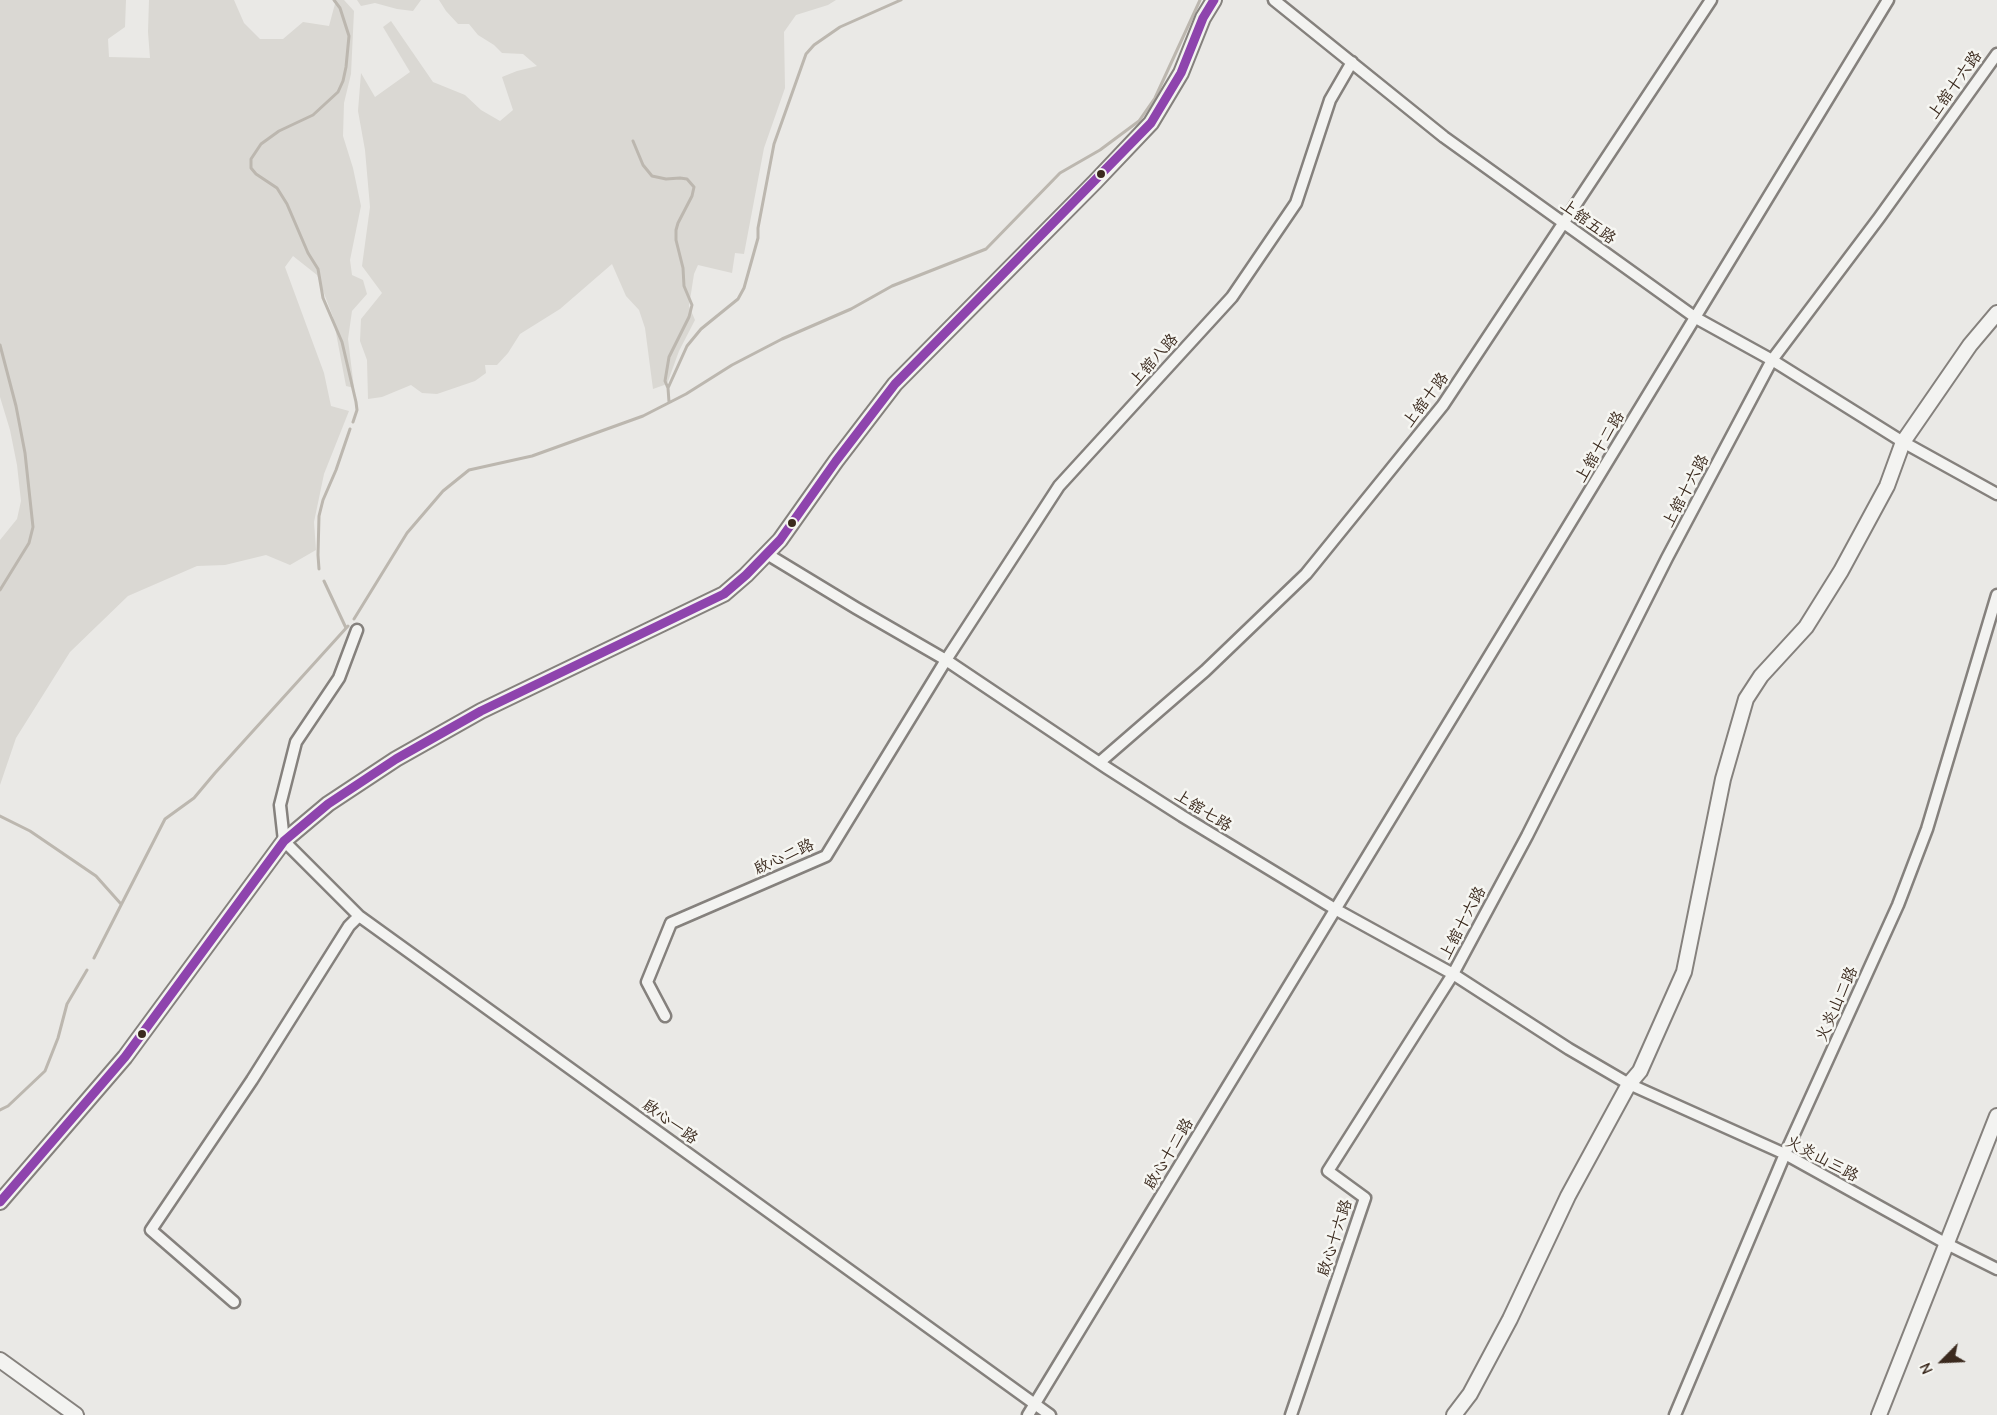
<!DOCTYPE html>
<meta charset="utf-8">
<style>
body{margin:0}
#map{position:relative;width:1997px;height:1415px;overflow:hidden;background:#eae9e6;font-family:"Comic Neue",sans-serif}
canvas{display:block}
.north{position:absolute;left:1913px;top:1331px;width:60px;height:60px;-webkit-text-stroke:4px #f6f6f2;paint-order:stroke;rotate:246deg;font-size:16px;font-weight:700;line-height:24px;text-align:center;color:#3b2a1e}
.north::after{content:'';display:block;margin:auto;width:21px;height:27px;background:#3b2a1e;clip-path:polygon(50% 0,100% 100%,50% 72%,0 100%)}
</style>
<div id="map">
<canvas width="1997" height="1415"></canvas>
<div class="north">N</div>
</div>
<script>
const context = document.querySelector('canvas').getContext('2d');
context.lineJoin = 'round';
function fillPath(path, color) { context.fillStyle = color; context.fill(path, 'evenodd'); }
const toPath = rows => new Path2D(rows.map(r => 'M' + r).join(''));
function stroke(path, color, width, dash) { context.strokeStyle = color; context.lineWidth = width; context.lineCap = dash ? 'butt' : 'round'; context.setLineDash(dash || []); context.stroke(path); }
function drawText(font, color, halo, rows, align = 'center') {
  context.font = font + ' "Comic Neue","LXGW WenKai TC",sans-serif'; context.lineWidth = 5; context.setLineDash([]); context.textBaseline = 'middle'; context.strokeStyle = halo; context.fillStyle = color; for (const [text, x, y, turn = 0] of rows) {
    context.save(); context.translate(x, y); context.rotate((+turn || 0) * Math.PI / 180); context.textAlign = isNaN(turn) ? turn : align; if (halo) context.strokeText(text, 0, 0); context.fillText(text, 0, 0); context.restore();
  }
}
const green = toPath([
 [0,0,126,0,125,27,108,39,109,57,150,58,148,32,149,0,234,0,244,23,260,39,283,39,303,22,329,26,336,0,344,0,354,11,351,74,344,103,343,136,353,168,361,206,350,260,352,275,363,280,367,294,352,311,348,339,354,388,346,386,333,317,317,275,293,256,285,267,324,373,331,406,349,411,324,474,314,522,316,550,290,565,266,555,225,565,197,566,128,596,70,652,16,738,0,785,0,540,17,519,21,501,17,465,10,430,0,397],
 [357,0,421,0,413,11,397,9,375,3,361,6],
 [439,0,836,0,828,5,796,15,784,32,785,88,764,148,744,254,735,253,732,273,698,265,694,274,689,306,695,320,679,351,667,384,653,389,645,328,639,310,626,296,612,264,560,309,520,334,508,353,497,365,485,365,486,373,475,381,437,394,422,393,411,385,382,397,368,399,367,360,360,341,361,319,382,293,362,266,370,207,365,150,358,111,361,73,375,97,410,72,383,27,391,21,433,82,465,95,481,110,500,121,513,110,502,77,517,71,537,66,523,54,502,53,494,45,478,35,469,24,458,24,446,11]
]);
const stream = toPath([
 [334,0,340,8,349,36,346,67,343,81,338,92,313,115,279,131,261,144,251,159,251,168,256,174,277,188,287,204,308,253,318,269,323,298,342,342,356,402,357,410,353,422],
 [633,141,643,165,652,176,666,179,680,178,687,179,694,187,692,196,678,223,676,230,676,240,683,268,684,286,692,305,689,317,669,357,665,381,668,388],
 [0,345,16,406,25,453,33,527,29,543,0,590],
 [669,402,668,388,687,346,701,329,738,299,744,288,758,238,758,228,774,144,806,54,814,45,840,27,901,0],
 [319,569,318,555,319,516,323,500,336,470,350,429],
 [324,581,346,628],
 [354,619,407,533,443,491,469,470,532,456,643,416,686,394,732,365,782,339,851,309,892,286,986,249,1060,173,1100,150,1139,121,1155,98,1200,0],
 [0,816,30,831,96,876,121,904],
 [94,958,165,819,194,798,215,773,348,626],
 [0,1110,8,1106,45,1071,58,1038,67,1004,87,970]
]);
const street = toPath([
 [1274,0,1444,137,1696,318,1772,360,1903,442,1997,494],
 [767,554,856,608,946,660,1107,768,1182,816,1335,909,1453,974,1569,1049,1629,1084,1785,1154,1947,1244,1997,1269],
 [357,630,339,678,296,742,280,805,284,841,359,916,1050,1415],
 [1100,762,1205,671,1306,574,1443,405,1711,0],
 [665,1016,647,982,671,923,826,856,946,660,1059,486,1232,297,1296,203,1330,100,1352,62],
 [234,1302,151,1230,252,1080,349,926,359,916],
 [1028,1415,1888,0],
 [1291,1415,1365,1198,1328,1171,1453,974,1527,836,1667,558,1772,360,1879,218,1997,54],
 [1675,1415,1785,1154,1898,905,1927,829,1997,595]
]);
const secondary = toPath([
 [0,1202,125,1057,284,841,328,804,396,759,481,711,724,594,746,575,780,540,836,461,895,384,1095,182,1151,123,1181,73,1203,18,1214,0],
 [0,1360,76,1415],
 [1454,1415,1470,1394,1510,1319,1568,1196,1629,1084,1640,1071,1684,972,1723,779,1746,699,1761,676,1806,627,1841,571,1887,486,1903,442,1970,345,1997,313],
 [1879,1415,1997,1116]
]);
const bus1 = toPath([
 [0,1202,125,1057,284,841,328,804,396,759,481,711,724,594,746,575,780,540,836,461,895,384,1151,123,1181,73,1203,18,1214,0]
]);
const markers = [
 [1101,174,5,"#3b2a1e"],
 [792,523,5,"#3b2a1e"],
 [142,1034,5,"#3b2a1e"]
];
const streetNames = [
 ["上舘十六路",1955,85,-54],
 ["上舘五路",1588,222,36],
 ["上舘八路",1154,360,-48],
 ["上舘十路",1426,400,-53],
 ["上舘十二路",1600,447,-59],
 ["上舘十六路",1686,491,-62],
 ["上舘七路",1203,811,32],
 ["啟心二路",784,857,-24],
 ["上舘十六路",1463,923,-62],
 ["火炎山二路",1837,1004,-66],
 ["啟心一路",670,1122,36],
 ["啟心十二路",1169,1154,-59],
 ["火炎山三路",1822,1159,28],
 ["啟心十六路",1335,1238,-72]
];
fillPath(green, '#dad8d3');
stroke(stream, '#bcb7af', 3);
stroke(street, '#85817d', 15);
stroke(secondary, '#85817d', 18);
stroke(street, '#f3f3f1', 10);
stroke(secondary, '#f3f3f1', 14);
stroke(bus1, '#8e44ad', 9);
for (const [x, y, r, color] of markers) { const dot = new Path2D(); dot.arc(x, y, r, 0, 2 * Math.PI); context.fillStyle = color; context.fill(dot); stroke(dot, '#f6f6f2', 2); }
drawText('16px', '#3b2a1e', '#f6f6f2', streetNames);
</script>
